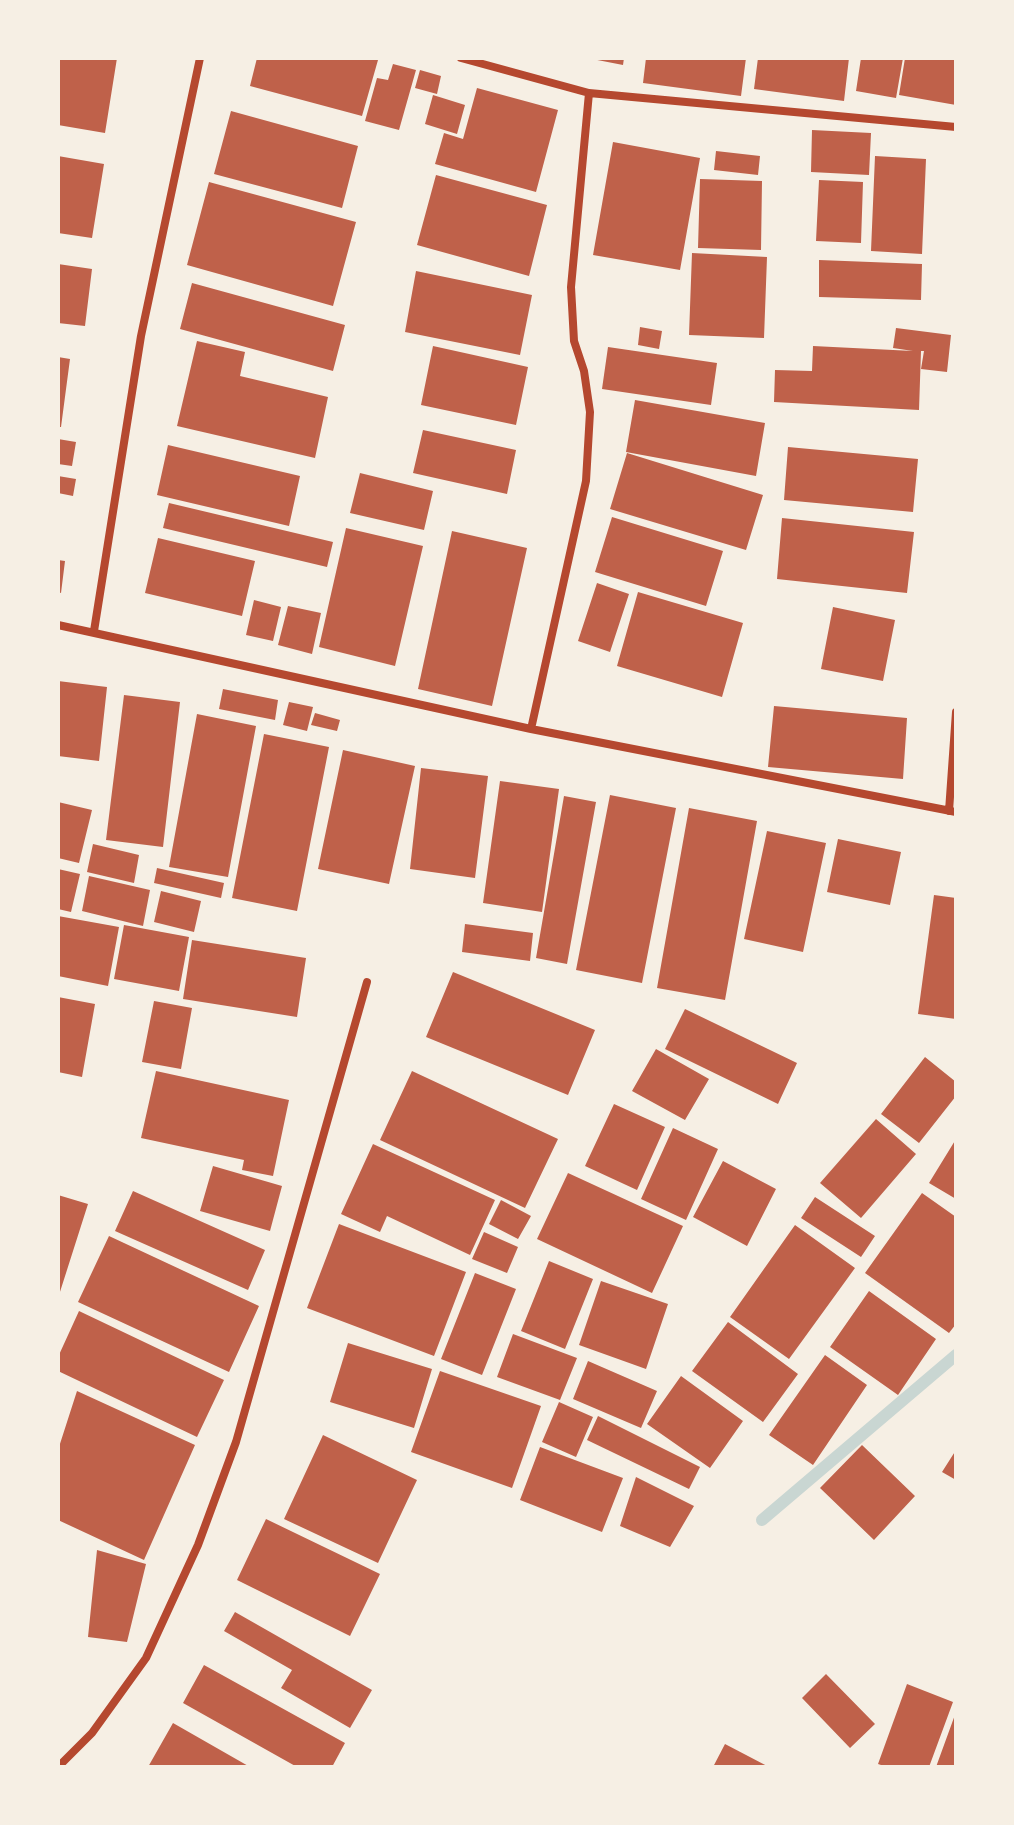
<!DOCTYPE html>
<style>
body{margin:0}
#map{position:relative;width:1014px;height:1825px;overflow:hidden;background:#f6efe4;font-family:"PT Sans Narrow",sans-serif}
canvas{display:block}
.frame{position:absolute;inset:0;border:60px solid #f6efe4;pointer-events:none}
</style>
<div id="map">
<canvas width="1014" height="1825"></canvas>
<div class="frame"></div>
</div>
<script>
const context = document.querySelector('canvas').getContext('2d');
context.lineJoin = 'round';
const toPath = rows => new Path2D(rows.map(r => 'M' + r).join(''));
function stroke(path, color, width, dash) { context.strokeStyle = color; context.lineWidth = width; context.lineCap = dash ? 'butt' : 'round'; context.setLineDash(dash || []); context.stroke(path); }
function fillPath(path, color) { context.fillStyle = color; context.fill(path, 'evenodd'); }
const stream = toPath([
 [762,1520,956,1355]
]);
const building = toPath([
 [58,58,117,58,105,133,58,125],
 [257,58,371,58,378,60,362,116,250,86],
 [587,58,624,58,623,65],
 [646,58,746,58,741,96,643,83],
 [758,58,849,58,844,101,754,89],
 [861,58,903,58,896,98,856,91],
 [905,58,956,58,956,105,899,95],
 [393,64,416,70,399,130,365,121,377,78,388,80],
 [420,70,441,76,437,94,415,88],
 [477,88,558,110,536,192,435,164,444,133,463,139],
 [433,95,465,105,457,134,425,124],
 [231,111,358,146,342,208,214,174],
 [812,130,871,133,869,175,811,172],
 [613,142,700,158,680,270,593,255],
 [716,151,760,156,758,175,714,170],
 [58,156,104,164,92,238,58,233],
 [875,156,926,159,922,254,871,251],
 [436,175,547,205,529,276,417,245],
 [700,179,762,181,761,250,698,248],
 [819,180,863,182,861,243,816,241],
 [209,182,356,222,333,306,187,265],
 [692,253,767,257,764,338,689,335],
 [819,260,922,264,921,300,819,297],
 [58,264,92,269,85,326,58,323],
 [416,271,532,295,520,355,405,332],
 [192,283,345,325,333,371,180,329],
 [640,327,662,331,659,349,638,345],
 [896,328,951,335,947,372,921,369,924,351,921,351,919,410,774,402,775,370,812,371,813,346,913,351,893,348],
 [197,341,245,352,240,376,328,397,315,458,177,426],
 [433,346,528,367,516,425,421,405],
 [608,347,717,363,711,405,602,389],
 [58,357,70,359,61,427,58,427],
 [635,400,765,423,756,476,626,452],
 [423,430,516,450,507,494,413,473],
 [58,439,76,442,72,466,58,464],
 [168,445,300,476,289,526,157,495],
 [788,447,918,459,913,512,784,500],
 [627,453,763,495,746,550,610,509],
 [360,473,433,491,424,530,350,513],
 [58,476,76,479,73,496,58,493],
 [169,503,333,542,327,567,163,528],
 [612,517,723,551,706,606,595,572],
 [782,518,914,532,907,593,777,579],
 [346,528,423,546,395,666,319,647],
 [452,531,527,548,492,706,418,689],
 [158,538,255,561,242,616,145,593],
 [58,560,65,561,61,593,58,592],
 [597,583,629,594,610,652,578,641],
 [638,592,743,623,722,697,617,666],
 [254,600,281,607,273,641,246,635],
 [288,606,321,613,312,654,278,645],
 [833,607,895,620,883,681,821,669],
 [58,681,107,687,99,761,58,756],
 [223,689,278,700,275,720,219,709],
 [124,695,180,702,163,847,106,840],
 [289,702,313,707,307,731,283,725],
 [774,706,907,718,903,779,768,767],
 [315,713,340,720,337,731,311,725],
 [197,714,256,726,228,877,169,867],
 [264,734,329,747,297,911,232,898],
 [343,750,415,766,389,884,318,869],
 [421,768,488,776,475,878,410,869],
 [500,781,559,789,542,912,483,903],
 [610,795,676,808,642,983,576,970],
 [564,796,596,802,567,964,536,958],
 [58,802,92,810,79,863,58,858],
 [689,808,757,821,725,1000,657,988],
 [767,831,826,843,803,952,744,939],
 [838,839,901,852,890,905,827,892],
 [93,844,139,855,134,883,87,872],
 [157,868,224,883,221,898,154,883],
 [58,869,80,874,71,912,58,909],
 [89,876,150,890,143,926,82,911],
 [161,891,201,901,194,932,154,922],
 [934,895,956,898,956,1019,918,1014],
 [58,916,119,927,108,986,58,976],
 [465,924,533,933,530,961,462,952],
 [124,925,189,937,179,991,114,979],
 [192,940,306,958,297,1017,183,999],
 [453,972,595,1030,568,1095,426,1037],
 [58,997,95,1004,82,1077,58,1072],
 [154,1001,192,1008,181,1069,142,1062],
 [685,1009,797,1063,778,1104,665,1049],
 [656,1049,709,1079,685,1120,632,1091],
 [925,1057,956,1082,956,1096,919,1143,881,1114],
 [156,1071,289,1100,273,1176,242,1170,244,1160,141,1138],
 [412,1071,558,1139,525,1208,380,1140],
 [614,1104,665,1127,637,1190,585,1166],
 [876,1119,916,1154,861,1218,820,1183],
 [673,1128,718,1149,686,1220,641,1199],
 [956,1139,956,1199,929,1183],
 [373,1144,495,1200,470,1255,387,1216,380,1232,341,1214],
 [723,1161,776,1189,747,1246,693,1217],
 [213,1166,282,1186,270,1231,200,1211],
 [568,1173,683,1226,652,1293,537,1239],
 [133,1191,265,1250,248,1290,115,1231],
 [922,1193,956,1217,956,1324,949,1333,865,1273],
 [58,1195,88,1204,59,1295,58,1295],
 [815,1197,875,1236,861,1257,801,1218],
 [501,1200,531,1216,518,1239,489,1224],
 [339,1224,466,1272,434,1356,307,1308],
 [795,1225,855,1268,789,1359,730,1317],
 [484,1232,518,1247,507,1273,472,1259],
 [109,1236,259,1306,229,1372,78,1302],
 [549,1261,593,1279,565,1349,521,1331],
 [475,1273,516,1289,482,1375,441,1359],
 [601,1281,668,1304,646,1369,579,1345],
 [869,1291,936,1339,898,1395,830,1347],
 [79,1311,224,1380,197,1437,58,1371,58,1357],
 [728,1322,798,1374,763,1422,692,1371],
 [513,1334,577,1358,560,1400,497,1377],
 [348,1343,432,1369,414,1428,330,1402],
 [825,1355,867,1385,813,1465,769,1435],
 [588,1361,657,1391,641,1428,573,1399],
 [440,1371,541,1406,512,1488,411,1452],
 [681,1376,743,1421,710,1468,647,1424],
 [77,1391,195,1445,144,1560,58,1520,58,1450],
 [559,1402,593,1417,576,1457,542,1442],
 [598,1416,700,1467,689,1489,587,1440],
 [323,1435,417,1480,378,1563,284,1519],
 [862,1445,915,1496,874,1540,820,1488],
 [540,1447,623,1478,602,1532,520,1500],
 [956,1450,956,1480,942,1472],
 [636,1477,694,1506,670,1547,620,1526],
 [266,1519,380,1574,350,1636,237,1580],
 [97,1550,146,1564,127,1642,88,1637],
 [235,1612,372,1690,350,1728,281,1688,292,1670,224,1631],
 [204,1665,345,1743,332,1767,297,1767,183,1703],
 [826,1674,875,1724,850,1748,802,1698],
 [907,1684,953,1702,929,1767,887,1767,878,1764],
 [956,1712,956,1767,936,1767],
 [173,1723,250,1767,148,1767],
 [725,1744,769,1767,713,1767]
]);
const minor = toPath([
 [461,58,589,93,956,127],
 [58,625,531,729,956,812],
 [94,631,141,336,200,58],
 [531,729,586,481,590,412,584,371,574,341,571,287,589,93],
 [949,811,956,712],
 [58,1767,92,1733,146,1658,198,1545,236,1442,367,982]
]);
stroke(stream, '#c9d6d2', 12);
fillPath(building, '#bf614a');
stroke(minor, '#b5482f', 8);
</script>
